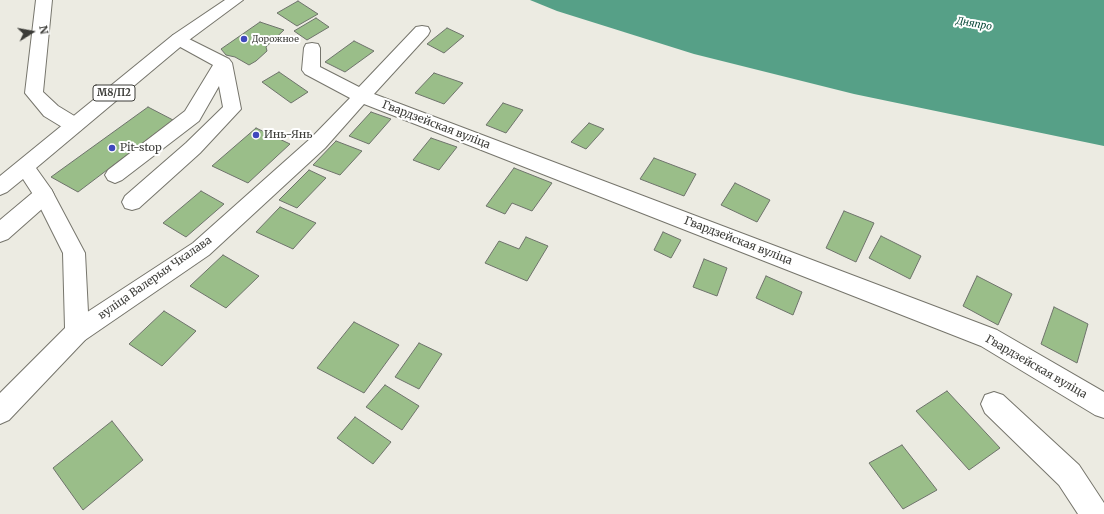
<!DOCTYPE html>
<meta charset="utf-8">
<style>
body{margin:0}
#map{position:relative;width:1104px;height:514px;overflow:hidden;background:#ecebe2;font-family:Merriweather,serif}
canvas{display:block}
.north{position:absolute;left:12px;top:12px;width:40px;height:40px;-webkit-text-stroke:3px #fff;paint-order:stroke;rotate:79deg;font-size:11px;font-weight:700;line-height:16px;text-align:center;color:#3c3c38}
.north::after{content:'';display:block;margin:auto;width:14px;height:18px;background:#3c3c38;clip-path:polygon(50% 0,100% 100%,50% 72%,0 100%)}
</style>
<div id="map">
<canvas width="1104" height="514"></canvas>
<div class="north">N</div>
</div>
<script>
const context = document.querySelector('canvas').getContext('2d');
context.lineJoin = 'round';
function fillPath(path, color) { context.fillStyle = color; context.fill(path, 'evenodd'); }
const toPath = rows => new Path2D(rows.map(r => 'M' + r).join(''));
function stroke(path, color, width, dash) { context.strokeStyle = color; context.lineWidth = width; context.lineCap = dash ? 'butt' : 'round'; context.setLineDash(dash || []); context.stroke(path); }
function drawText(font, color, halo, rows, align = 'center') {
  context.font = font + ' Merriweather,serif'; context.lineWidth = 4; context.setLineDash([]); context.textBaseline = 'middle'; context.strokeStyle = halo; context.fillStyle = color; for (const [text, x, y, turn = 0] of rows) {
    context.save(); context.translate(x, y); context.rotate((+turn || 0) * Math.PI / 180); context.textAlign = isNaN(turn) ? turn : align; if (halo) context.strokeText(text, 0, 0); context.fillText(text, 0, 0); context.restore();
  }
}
const water = toPath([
 [530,0,1104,0,1104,146,854,94,694,54,557,11]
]);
const building = toPath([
 [298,1,318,14,297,26,277,13,298,1],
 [316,18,329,27,307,40,294,31,316,18],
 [260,22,284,30,266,47,267,51,256,61,249,65,235,57,226,55,221,49,260,22],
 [447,28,464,36,444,53,427,44,447,28],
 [354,41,374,51,345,72,325,62,354,41],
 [279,72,308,92,291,103,262,82,279,72],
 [434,73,463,83,444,104,415,93,434,73],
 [503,103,523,110,506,133,486,125,503,103],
 [148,107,173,120,78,192,51,177,148,107],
 [371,112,391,119,369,144,349,136,371,112],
 [589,123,604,129,586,149,571,142,589,123],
 [256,128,290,144,248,183,212,166,256,128],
 [431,138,457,147,439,170,413,160,431,138],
 [336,141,362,151,340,175,313,165,336,141],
 [654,158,696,174,684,196,640,179,654,158],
 [514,168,552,183,532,211,512,203,505,214,486,206,514,168],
 [309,170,326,178,297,208,279,200,309,170],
 [735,183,770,200,757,222,721,205,735,183],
 [201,191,224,204,186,237,163,223,201,191],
 [280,207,316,223,293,249,256,232,280,207],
 [844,211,874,223,856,262,826,248,844,211],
 [663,232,681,240,671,258,654,250,663,232],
 [881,236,921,256,910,279,869,258,881,236],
 [526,237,548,246,527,281,485,263,499,241,519,249,526,237],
 [223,255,259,276,226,308,190,286,223,255],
 [704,259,727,268,717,296,693,287,704,259],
 [766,276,802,292,793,315,756,298,766,276],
 [977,276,1012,294,998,325,963,306,977,276],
 [1054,307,1088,324,1077,363,1041,344,1054,307],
 [164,311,196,331,162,366,129,344,164,311],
 [354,322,399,345,364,393,317,368,354,322],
 [419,343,442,354,419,389,395,377,419,343],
 [385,385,419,406,402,430,366,407,385,385],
 [947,391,1000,448,969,470,916,411,947,391],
 [355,417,391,442,373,464,337,438,355,417],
 [112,421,143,460,83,510,53,468,112,421],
 [902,445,937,490,903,509,869,463,902,445]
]);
const minor = toPath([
 [36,0,52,0,43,92,58,106,81,120,83,125,81,130,74,132,67,130,44,116,25,93,36,0],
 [422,26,428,27,430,31,428,35,374,94,997,330,1104,392,1104,418,1095,415,981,346,364,104,325,148,209,255,85,340,77,343,69,340,65,332,69,324,193,243,311,138,350,98,305,74,302,70,304,48,306,44,312,43,318,44,320,48,320,67,359,87,416,27,422,26],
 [179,34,229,59,232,63,241,109,200,153,139,208,132,210,125,208,122,202,125,196,186,143,223,107,219,86,199,121,122,180,115,183,108,180,105,175,108,170,185,111,213,65,173,43,171,39,173,35,179,34],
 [44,187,51,189,54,195,51,201,8,239,0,242,0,220,37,189,44,187],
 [994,392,1003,395,1079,465,1104,503,1104,514,1078,514,1059,485,985,413,981,404,985,395,994,392]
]);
const major = toPath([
 [225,0,243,0,185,43,36,168,51,189,85,253,89,332,85,340,9,420,0,424,0,393,65,328,63,253,36,199,23,179,7,192,0,195,0,176,173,35,225,0]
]);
const markers = [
 [244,39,4,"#3f49bd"],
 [256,135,4,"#3f49bd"],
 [112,148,4,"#3f49bd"]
];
const farPoinames = [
 ["Дорожное",252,39]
];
const farWaternames = [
 ["Дняпро",974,24,10]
];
const shields = [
 [114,93,42]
];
const shieldNames = [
 ["М8/П2",114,93]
];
const streetNames = [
 ["Гвардзейская вуліца",436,125,21],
 ["Гвардзейская вуліца",738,241,21],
 ["вуліца Валерыя Чкалава",155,278,-35],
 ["Гвардзейская вуліца",1036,367,30]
];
const poiNames = [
 ["Инь-Янь",264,135],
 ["Pit-stop",120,148]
];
fillPath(water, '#56a087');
fillPath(building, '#9abe89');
stroke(building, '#6e736b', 1);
stroke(minor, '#76756c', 2);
stroke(major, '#76756c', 2);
fillPath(minor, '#fff');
fillPath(major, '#fff');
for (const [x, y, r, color] of markers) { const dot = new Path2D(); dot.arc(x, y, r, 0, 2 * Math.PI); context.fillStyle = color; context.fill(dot); stroke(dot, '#fff', 1.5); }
drawText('9px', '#3c3c38', '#fff', farPoinames, 'left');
drawText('italic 10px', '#0a4a3a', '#fff', farWaternames);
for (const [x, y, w] of shields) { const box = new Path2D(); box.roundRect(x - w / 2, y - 8, w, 16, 3); context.fillStyle = '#fff'; context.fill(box); stroke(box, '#3c3c38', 1); }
drawText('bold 10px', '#3c3c38', null, shieldNames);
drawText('11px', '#3c3c38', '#fff', streetNames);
drawText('11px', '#3c3c38', '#fff', poiNames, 'left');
</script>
